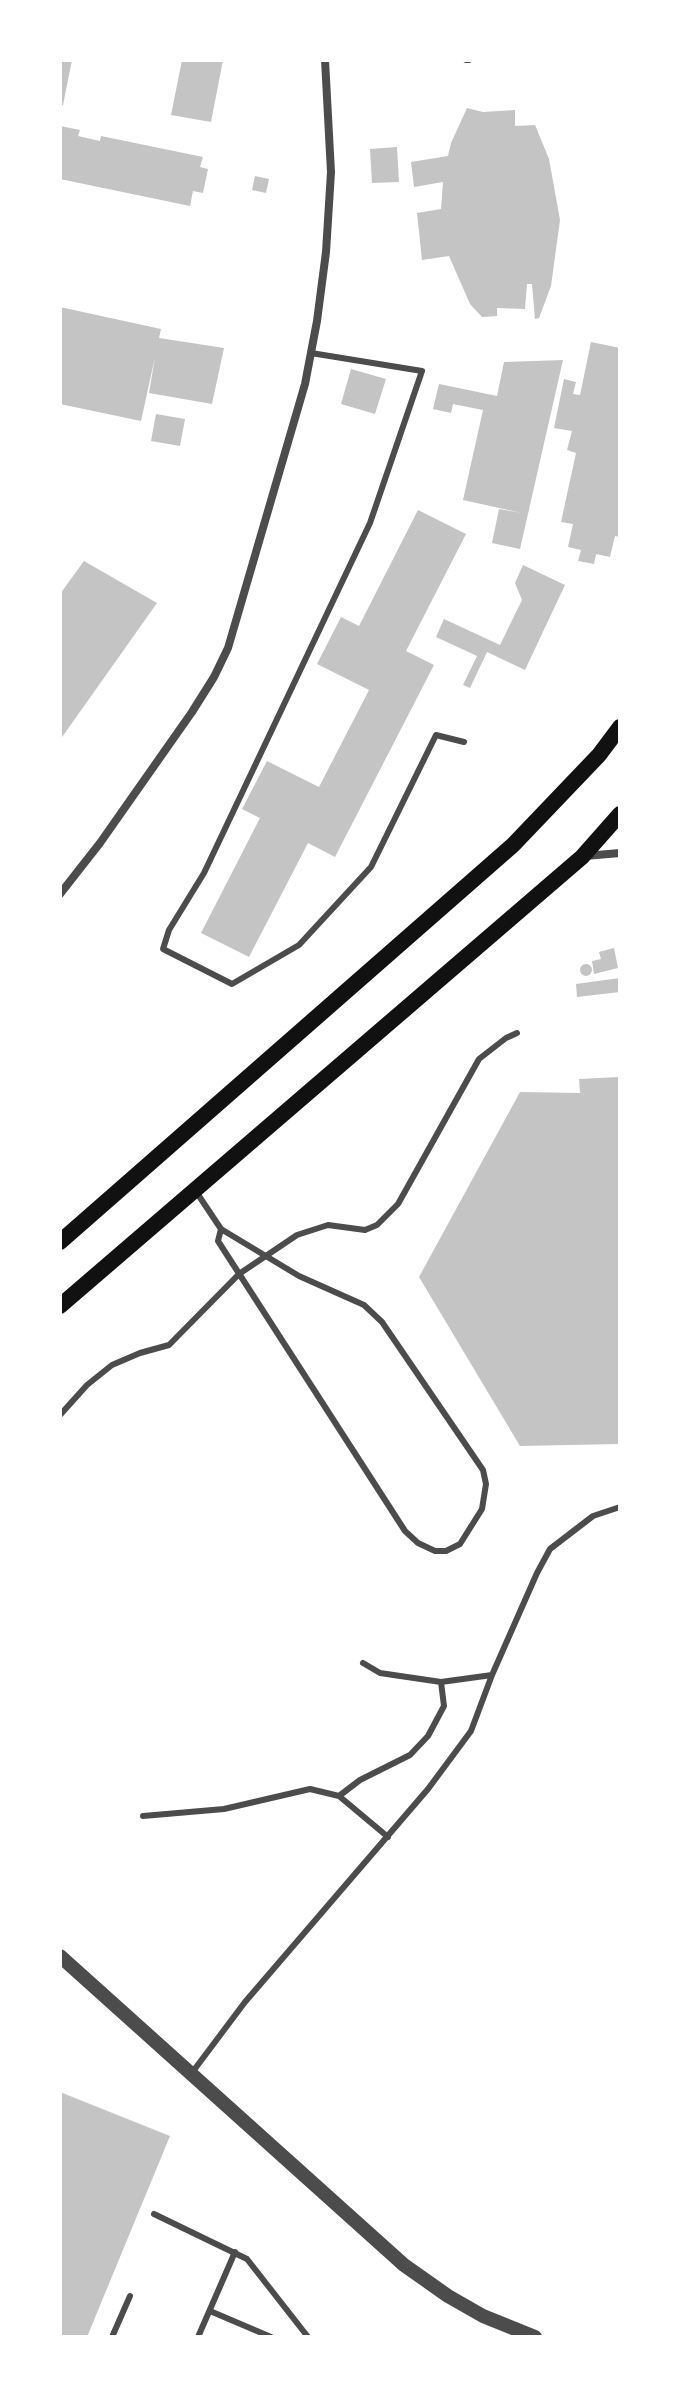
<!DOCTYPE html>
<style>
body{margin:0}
#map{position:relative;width:680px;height:2397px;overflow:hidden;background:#fff;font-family:"Source Sans 3",sans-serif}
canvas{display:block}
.frame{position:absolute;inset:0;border:62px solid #fff;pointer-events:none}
</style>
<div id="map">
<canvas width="680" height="2397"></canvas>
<div class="frame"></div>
</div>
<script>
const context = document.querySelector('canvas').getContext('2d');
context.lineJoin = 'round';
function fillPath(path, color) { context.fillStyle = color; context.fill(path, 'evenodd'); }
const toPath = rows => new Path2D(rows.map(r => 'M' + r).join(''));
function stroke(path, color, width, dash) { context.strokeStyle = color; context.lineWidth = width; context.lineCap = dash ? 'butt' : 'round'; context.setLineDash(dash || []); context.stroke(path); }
const building = toPath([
 [60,60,72,60,63,105,60,105],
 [182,60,223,60,211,122,171,115],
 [467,108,483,112,515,110,515,126,535,125,549,159,560,220,551,286,539,318,535,319,532,284,527,284,525,309,497,308,497,316,482,317,470,304,449,256,422,260,417,213,441,209,443,182,414,187,411,162,448,156,451,143],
 [60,126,80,130,78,136,100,141,101,136,203,157,200,167,208,169,203,193,193,191,190,206,60,179],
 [397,147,399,182,372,183,370,149],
 [255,176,269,179,266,193,252,190],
 [60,307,161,329,159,338,224,348,212,404,149,393,155,357,141,421,60,404],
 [591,342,620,348,620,537,615,536,610,557,596,554,594,564,578,561,581,550,568,547,573,524,561,522,576,453,567,450,572,431,554,428,564,379,576,382,573,394,580,395],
 [563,360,520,549,492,543,499,509,522,513,463,500,483,410,453,404,451,413,433,409,439,384,497,396,504,362],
 [351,369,386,379,375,414,341,404],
 [156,414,185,419,180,446,151,441],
 [418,510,466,534,406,651,434,665,335,857,308,843,249,957,201,933,260,818,242,809,267,761,319,787,369,690,317,664,341,617,359,626],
 [84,561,157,603,60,740,60,594],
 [523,565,565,585,525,670,487,652,470,688,463,685,477,656,436,637,444,619,500,645,522,600,515,583],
 [614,948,618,968,594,974,592,961,601,959,599,952],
 '580 970a6 6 0 1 1 12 0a6 6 0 1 1-12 0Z',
 [620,978,620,992,577,997,576,984],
 [620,1077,620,1444,520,1446,419,1277,520,1092,580,1093,579,1079],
 [60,2092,170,2136,87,2337,60,2337]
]);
const service = toPath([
 [466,60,469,60],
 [311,353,422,371,370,523,204,873,169,930,163,949,232,984,299,945,371,867,436,735,464,742],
 [195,1190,221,1229,299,1276,364,1305,382,1322,483,1470,486,1484,482,1509,460,1544,446,1551,435,1551,418,1543,405,1531,218,1241,221,1229],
 [60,1415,87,1385,112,1365,140,1353,169,1345,239,1274,297,1235,328,1225,365,1230,377,1225,398,1204,479,1059,506,1038,517,1033],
 [363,1663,380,1673,441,1682,492,1675],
 [339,1796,360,1780,410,1755,428,1736,444,1706,441,1682],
 [143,1816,224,1809,310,1789,339,1796,388,1837],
 [191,2074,245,2002,428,1789,471,1731,492,1675,537,1573,550,1549,593,1516,620,1507],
 [154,2214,247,2259,308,2337],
 [210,2311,271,2337],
 [112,2337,130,2296],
 [198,2337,235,2252]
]);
const minor = toPath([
 [585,856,620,853],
 [60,894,100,843,192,712,214,677,228,648,305,384,317,321,326,252,331,172,325,60]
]);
const tertiary = toPath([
 [60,1956,404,2265,448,2296,483,2316,535,2337]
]);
const secondary = toPath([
 [60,1242,513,845,599,755,620,727],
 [60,1306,582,857,620,814]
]);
fillPath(building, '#c4c4c4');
stroke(service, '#4c4c4c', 6);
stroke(minor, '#4c4c4c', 8);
stroke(tertiary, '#4c4c4c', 14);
stroke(secondary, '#111', 16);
</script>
